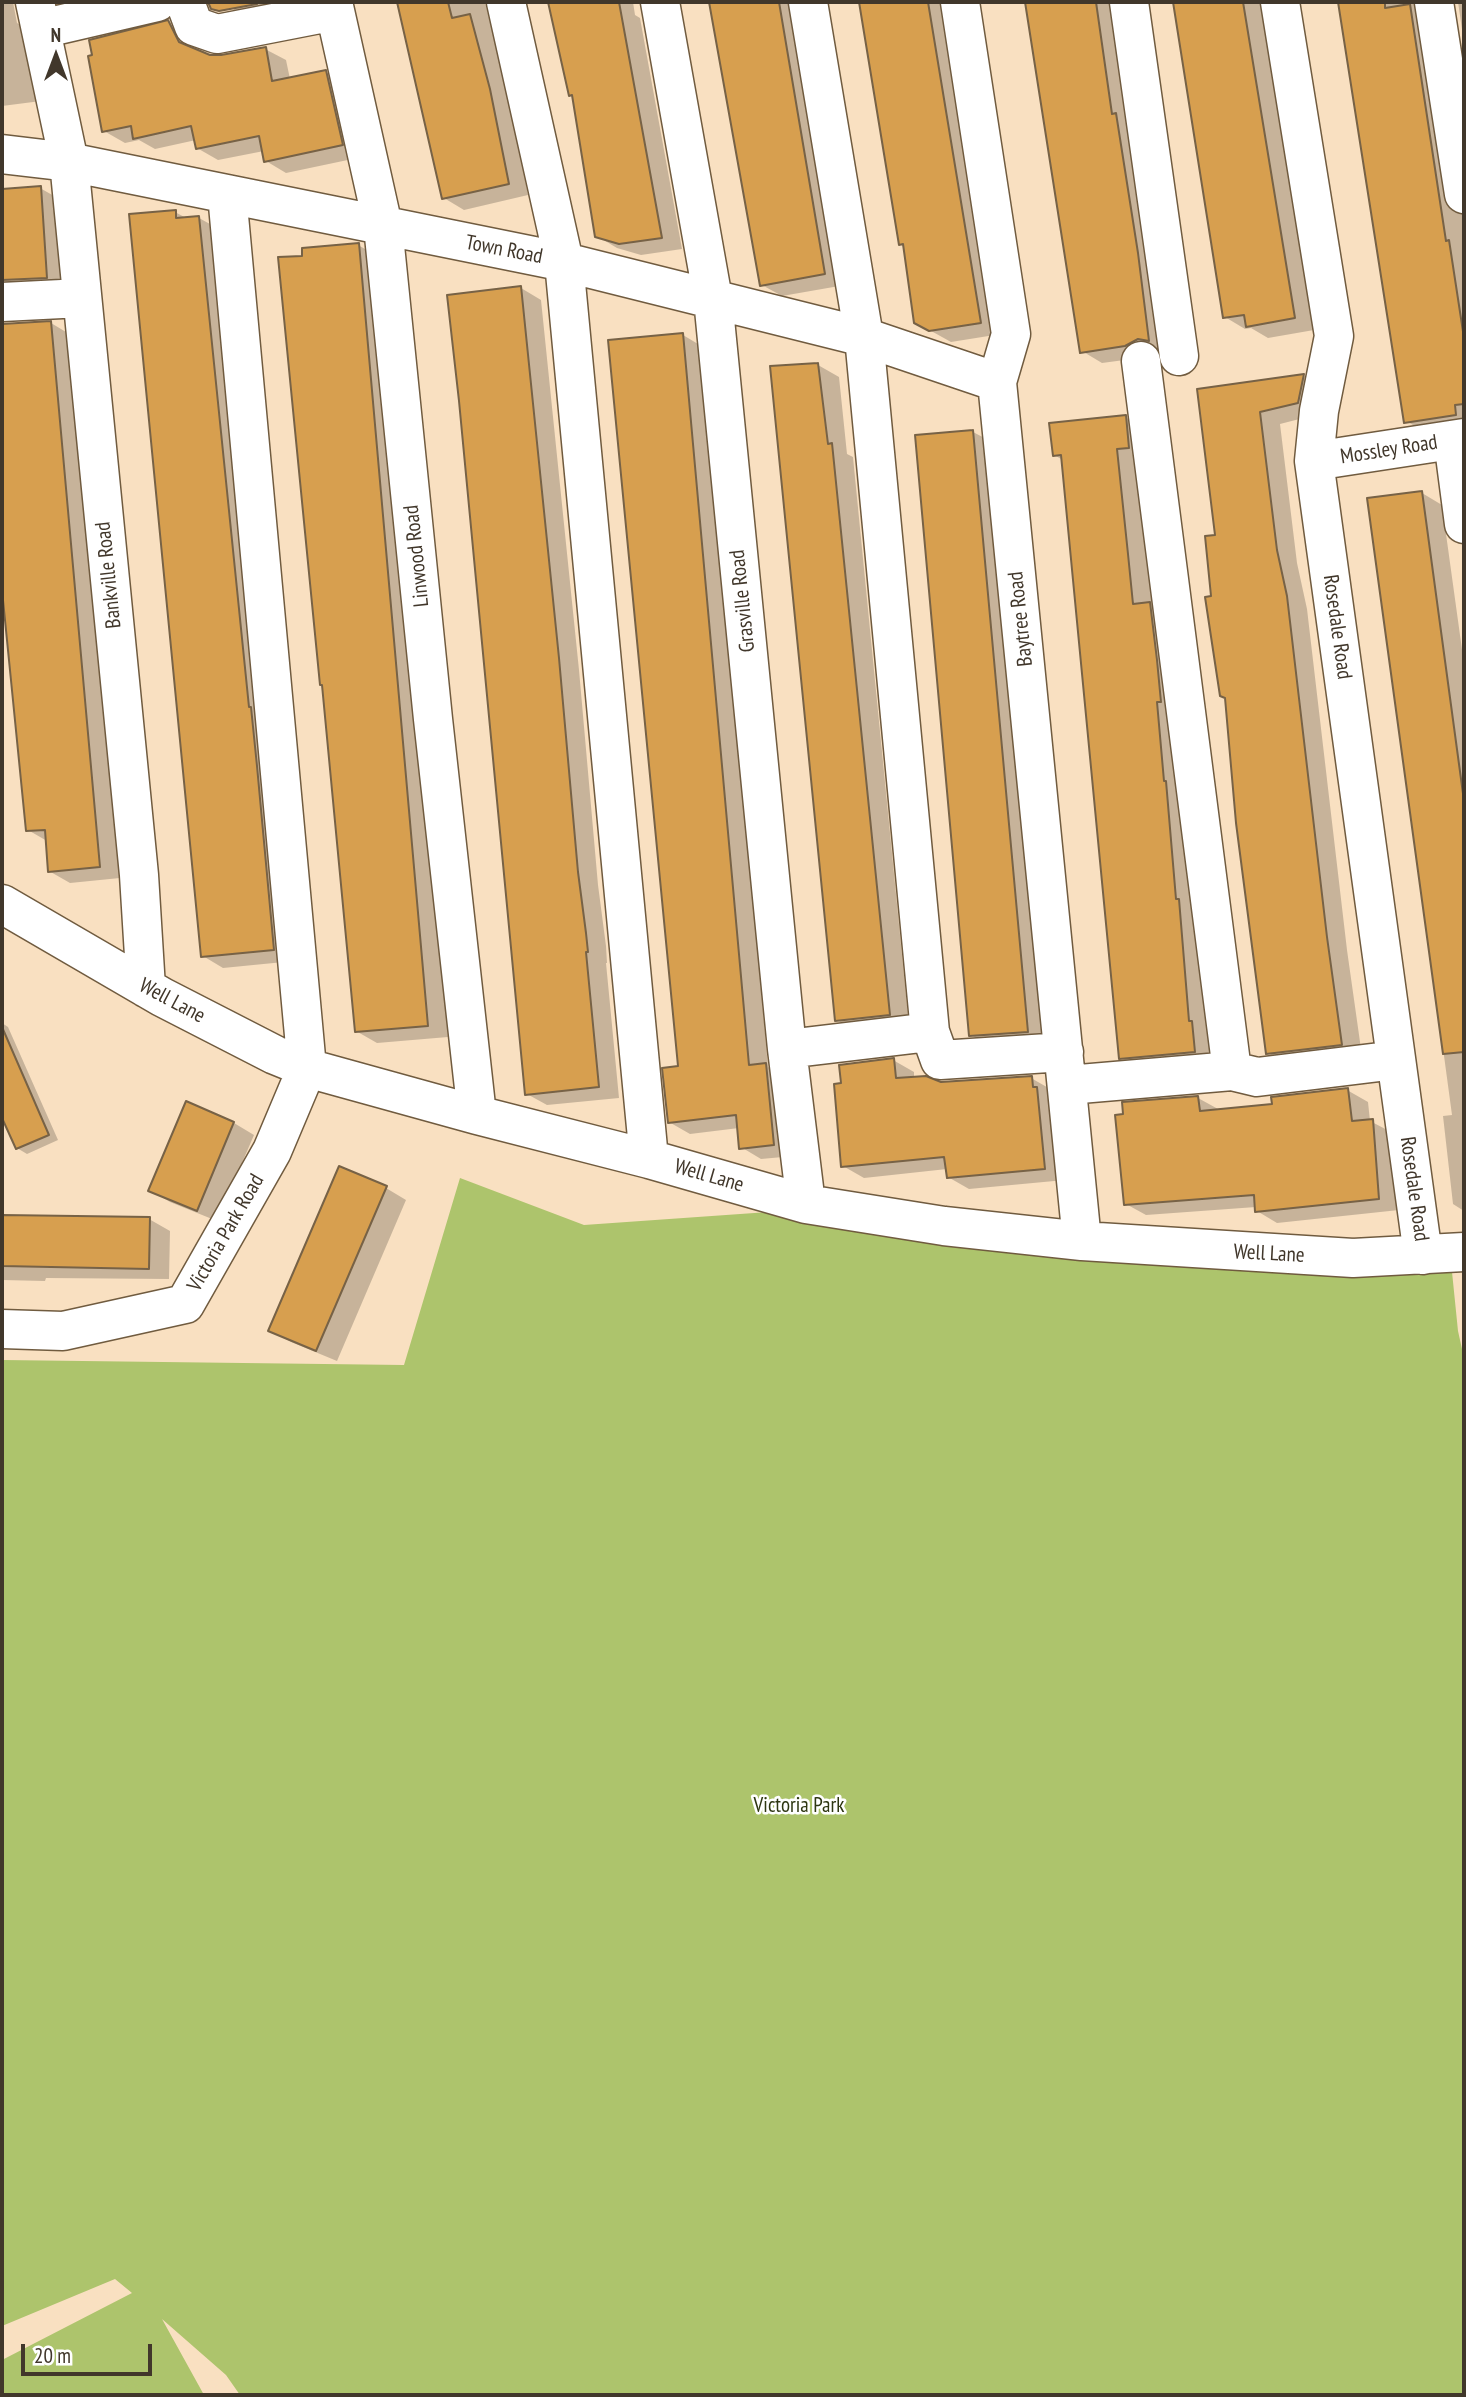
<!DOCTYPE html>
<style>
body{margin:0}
#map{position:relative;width:1466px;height:2397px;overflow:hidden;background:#f9e0c1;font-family:"PT Sans Narrow",sans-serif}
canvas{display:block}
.frame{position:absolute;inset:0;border:4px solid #41372b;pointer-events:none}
.north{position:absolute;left:21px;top:21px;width:70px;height:70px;-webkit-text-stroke:5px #fff;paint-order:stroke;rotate:0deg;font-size:19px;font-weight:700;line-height:28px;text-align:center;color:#41372b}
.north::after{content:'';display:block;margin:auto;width:24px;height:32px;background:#41372b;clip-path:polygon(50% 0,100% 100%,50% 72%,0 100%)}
.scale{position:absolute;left:21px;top:2344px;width:131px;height:32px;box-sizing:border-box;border:4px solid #41372b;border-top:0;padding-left:9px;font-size:21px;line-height:24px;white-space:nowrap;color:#41372b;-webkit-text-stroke:5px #fff;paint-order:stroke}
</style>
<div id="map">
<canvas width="1466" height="2397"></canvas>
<div class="frame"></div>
<div class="north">N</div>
<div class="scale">20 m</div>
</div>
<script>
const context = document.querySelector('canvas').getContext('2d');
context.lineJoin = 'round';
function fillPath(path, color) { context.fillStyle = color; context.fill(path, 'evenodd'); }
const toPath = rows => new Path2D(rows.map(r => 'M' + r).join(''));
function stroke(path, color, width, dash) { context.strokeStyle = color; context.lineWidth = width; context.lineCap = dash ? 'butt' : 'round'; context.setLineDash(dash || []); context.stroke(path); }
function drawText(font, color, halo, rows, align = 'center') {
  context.font = font + ' "PT Sans Narrow",sans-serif'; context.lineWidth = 5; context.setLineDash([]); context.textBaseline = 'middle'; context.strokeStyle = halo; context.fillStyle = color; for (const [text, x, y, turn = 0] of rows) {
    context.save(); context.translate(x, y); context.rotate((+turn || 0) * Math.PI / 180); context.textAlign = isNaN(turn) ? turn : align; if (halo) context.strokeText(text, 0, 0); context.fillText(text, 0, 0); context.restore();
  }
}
const green = toPath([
 [460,1178,584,1225,797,1210,1451,1262,1458,1331,1464,1358,1464,2395,240,2395,226,2375,162,2319,204,2395,2,2395,2,2360,132,2293,115,2279,2,2326,2,1360,404,1365]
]);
const shadow = toPath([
 [2,2,13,2,17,23,27,29,41,101,2,106],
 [230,2,320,2,252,20,231,8],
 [399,2,485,2,510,101,528,195,464,210,444,198],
 [550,2,633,2,635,15,640,18,682,249,641,255,617,248,597,236,574,96,571,94],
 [711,2,796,2,845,285,782,296,762,285],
 [860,2,946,2,1001,334,951,342,915,322,905,246,900,244],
 [1027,2,1113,2,1159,350,1147,357,1102,363,1082,351],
 [1174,2,1261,2,1314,330,1268,338,1251,328,1245,329,1225,317],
 [1340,2,1437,2,1464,215,1464,427,1427,433,1406,421],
 [1458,2,1464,2,1464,43],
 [265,49,286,60,290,79,326,72,346,84,362,157,286,173,266,161,264,151,218,160,197,148,196,140,155,149,139,140,125,143,104,131,209,56,221,57],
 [40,188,61,200,67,289,2,283,2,191],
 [175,212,188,219,199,218,219,229,294,961,223,968,203,956],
 [358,245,379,257,448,1037,377,1043,356,1031],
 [521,288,541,300,579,670,598,885,606,946,607,963,606,963,619,1098,547,1105,527,1094,449,297],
 [51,323,71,335,120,878,70,883,49,871,47,841,28,830,2,568,2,333],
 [683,335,703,347,768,1067,786,1077,794,1156,761,1159,741,1147,739,1128,690,1134,669,1122,680,1067],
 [818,365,839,377,847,454,853,457,909,1026,857,1032,837,1020],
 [1304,376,1324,387,1319,414,1280,424,1297,563,1307,609,1347,950,1362,1056,1288,1065,1268,1053,1227,699,1213,598,1217,537,1199,391],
 [1125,417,1146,429,1137,460,1148,566,1152,605,1170,616,1215,1063,1141,1069,1121,1058,1063,460,1054,455],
 [973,432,994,443,1048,1043,991,1047,971,1035],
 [1422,493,1442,505,1464,664,1464,1211,1453,1204,1443,1116,1452,1115,1369,500],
 [2,1023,8,1027,58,1140,27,1154,17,1148,2,1113],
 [893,1060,914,1072,914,1079,941,1084,1031,1078,1052,1090,1065,1180,969,1189,948,1177,947,1169,864,1178,843,1166],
 [1347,1090,1368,1102,1370,1121,1393,1133,1399,1210,1277,1223,1257,1211,1256,1207,1146,1215,1126,1204,1198,1098,1218,1109,1274,1106],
 [187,1103,234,1123,254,1135,217,1221,170,1202,150,1190],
 [386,1188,406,1200,337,1361,291,1342,271,1331],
 [2,1217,149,1219,170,1231,169,1279,46,1278,45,1281,2,1280]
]);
const building = toPath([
 [208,2,257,2,257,4,219,11,211,9,208,2],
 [397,2,448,2,452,18,470,14,490,89,509,184,442,199,397,2],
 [548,2,619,2,662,238,619,244,595,237,572,95,569,96,548,2],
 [709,2,779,2,825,274,760,286,709,2],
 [859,2,928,2,981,323,929,331,914,323,903,244,899,245,859,2],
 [1025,2,1096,2,1112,114,1116,113,1138,253,1149,341,1138,339,1125,346,1080,353,1025,2],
 [1173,2,1243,2,1295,318,1246,327,1244,315,1223,318,1173,2],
 [1338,2,1385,2,1385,8,1410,4,1446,241,1449,240,1464,338,1464,404,1455,405,1456,415,1404,423,1338,2],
 [168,20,179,42,210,55,221,55,266,47,272,81,326,70,343,145,264,162,259,136,196,149,191,126,133,139,131,126,102,132,88,56,92,55,89,40,168,20],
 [41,186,47,278,2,280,2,189,41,186],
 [176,210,176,218,199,216,249,707,251,707,257,766,274,950,201,957,129,214,176,210],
 [359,243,428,1026,355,1032,322,685,320,685,278,257,302,256,302,248,359,243],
 [521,286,559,658,578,872,586,933,588,952,586,952,599,1087,525,1095,459,401,447,295,521,286],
 [51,321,100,867,48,872,45,830,26,831,2,590,2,324,51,321],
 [683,333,749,1065,766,1063,774,1145,739,1149,736,1115,668,1123,662,1068,678,1066,608,340,683,333],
 [818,363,828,444,832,443,890,1015,835,1021,770,366,818,363],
 [1304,374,1298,403,1260,412,1277,550,1287,596,1327,937,1342,1045,1266,1054,1236,823,1225,698,1220,696,1205,597,1211,596,1205,536,1215,535,1197,389,1304,374],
 [1126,415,1129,448,1117,449,1128,554,1133,604,1150,602,1157,660,1161,702,1157,702,1164,781,1166,781,1176,899,1179,899,1189,1021,1192,1021,1195,1052,1119,1059,1061,455,1053,456,1049,423,1126,415],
 [973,430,1028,1032,969,1036,915,435,973,430],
 [1422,491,1464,801,1464,1052,1443,1054,1367,498,1422,491],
 [2,1027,49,1135,16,1149,2,1118,2,1027],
 [894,1058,896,1078,926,1076,941,1082,1032,1076,1033,1087,1037,1087,1045,1169,947,1178,944,1157,841,1167,834,1084,841,1083,839,1065,894,1058],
 [1348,1088,1352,1121,1373,1119,1379,1199,1255,1212,1254,1195,1124,1205,1115,1115,1123,1114,1122,1102,1198,1096,1200,1111,1272,1104,1271,1097,1348,1088],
 [186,1101,234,1122,197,1211,148,1191,186,1101],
 [339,1166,387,1186,316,1351,268,1331,339,1166],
 [2,1215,150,1217,149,1269,2,1266,2,1215]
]);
const minor = toPath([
 [35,2,69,162,139,875,146,988],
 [185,2,194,26,217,34,335,11],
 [333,2,383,226,433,719,477,1115],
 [506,2,564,262,649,1159],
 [660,2,713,299,787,1049,806,1204],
 [808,2,864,337,930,1032,940,1060,1064,1052],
 [960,2,1011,334,997,382,1082,1241],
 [1129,2,1179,356],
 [1280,2,1334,336,1319,411,1314,461,1423,1255],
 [1434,2,1464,194],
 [41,29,157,2],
 [2,154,69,162,564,262,864,337,997,382],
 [2,302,82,298],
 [1141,361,1232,1071,1257,1077,1396,1060],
 [1453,440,1464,524],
 [1314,461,1464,438],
 [2,904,162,997,275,1055,307,1068,477,1115,649,1159,806,1204,944,1226,1082,1241,1353,1258,1464,1252],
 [787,1049,930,1032],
 [1068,1085,1232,1071],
 [2,1329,63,1331,185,1304,272,1151,307,1068,227,194]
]);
const streetNames = [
 ["Town Road",504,250,11],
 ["Mossley Road",1389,450,-9],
 ["Linwood Road",417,556,-96],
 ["Bankville Road",109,575,-96],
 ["Grasville Road",743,601,-96],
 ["Baytree Road",1021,619,-96],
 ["Rosedale Road",1337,627,82],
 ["Well Lane",172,1001,28],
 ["Well Lane",709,1176,16],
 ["Rosedale Road",1414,1189,82],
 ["Victoria Park Road",226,1233,-60],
 ["Well Lane",1269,1254,3]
];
const parkNames = [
 ["Victoria Park",799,1806]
];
fillPath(green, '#adc46c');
fillPath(shadow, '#0003');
fillPath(building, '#d79f4f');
stroke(building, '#776246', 2);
stroke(minor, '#705b3f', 41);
stroke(minor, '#fff', 38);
drawText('21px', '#41372b', '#fff', streetNames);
drawText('21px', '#2e3712', '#fff', parkNames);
</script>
